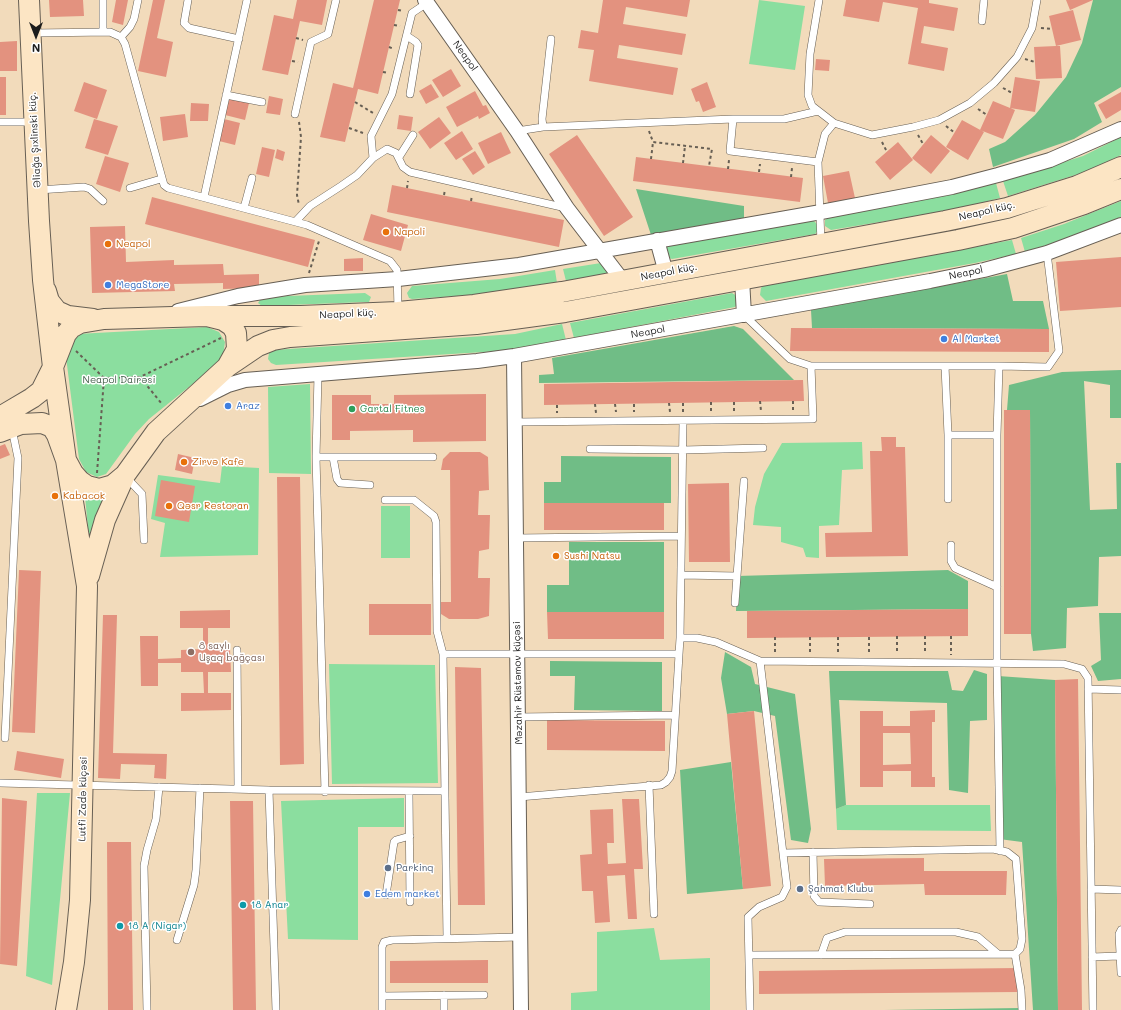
<!DOCTYPE html>
<meta charset="utf-8">
<style>
body{margin:0}
#map{position:relative;width:1121px;height:1010px;overflow:hidden;background:#f2dbbb;font-family:Mali,sans-serif}
canvas{display:block}
.north{position:absolute;left:16px;top:16px;width:40px;height:40px;-webkit-text-stroke:3px #fff;paint-order:stroke;rotate:180deg;font-size:11px;font-weight:700;line-height:16px;text-align:center;color:#1c1c1c}
.north::after{content:'';display:block;margin:auto;width:14px;height:18px;background:#1c1c1c;clip-path:polygon(50% 0,100% 100%,50% 72%,0 100%)}
</style>
<div id="map">
<canvas width="1121" height="1010"></canvas>
<div class="north">N</div>
</div>
<script>
const context = document.querySelector('canvas').getContext('2d');
context.lineJoin = 'round';
function fillPath(path, color) { context.fillStyle = color; context.fill(path, 'evenodd'); }
const toPath = rows => new Path2D(rows.map(r => 'M' + r).join(''));
function stroke(path, color, width, dash) { context.strokeStyle = color; context.lineWidth = width; context.lineCap = dash ? 'butt' : 'round'; context.setLineDash(dash || []); context.stroke(path); }
function drawText(font, color, halo, rows, align = 'center') {
  context.font = font + ' Mali,sans-serif'; context.lineWidth = 3; context.setLineDash([]); context.textBaseline = 'middle'; context.strokeStyle = halo; context.fillStyle = color; for (const [text, x, y, turn = 0] of rows) {
    context.save(); context.translate(x, y); context.rotate((+turn || 0) * Math.PI / 180); context.textAlign = isNaN(turn) ? turn : align; if (halo) context.strokeText(text, 0, 0); context.fillText(text, 0, 0); context.restore();
  }
}
const green = toPath([
 [759,0,805,6,795,70,749,64],
 [1121,137,1121,155,1088,171,1008,196,1003,181,1083,156],
 [996,183,1000,198,953,210,831,230,825,226,825,220,831,215,948,195],
 [1121,201,1121,217,1070,238,1025,252,1021,238,1064,224],
 [813,220,818,225,817,232,815,234,672,259,669,258,665,249,667,246],
 [1012,240,1016,254,975,263,766,301,760,295,761,288,763,286],
 [601,263,608,273,606,275,566,281,563,269],
 [555,270,557,283,502,293,412,299,409,298,407,293,412,286,500,279],
 [365,293,371,297,369,302,366,302,262,306,258,303,262,297],
 [732,293,737,296,737,304,735,307,574,338,570,323],
 [562,324,566,340,516,350,276,365,271,363,268,359,269,353,273,350,515,334],
 [207,327,219,332,225,342,223,356,220,362,149,419,135,434,106,474,97,477,86,472,79,459,66,357,77,334],
 [310,384,311,474,269,473,268,387],
 [862,442,863,469,842,470,839,525,819,526,819,558,806,557,803,548,781,542,781,527,753,525,755,507,764,474,782,443],
 [222,466,259,468,258,555,160,557,165,523,151,519,158,475,220,483],
 [85,496,104,497,90,550],
 [381,506,410,506,410,558,381,558],
 [329,664,435,665,438,783,332,784],
 [37,793,70,793,52,985,26,976],
 [404,798,404,827,358,827,358,940,288,939,281,801],
 [846,805,990,805,991,831,837,830,836,809],
 [654,928,660,960,710,958,710,1010,571,1010,571,993,597,991,597,932]
]);
const forest = toPath([
 [1093,0,1121,0,1121,87,1094,103,1102,122,1074,139,993,167,989,149,1005,142,1035,115,1066,77,1082,43],
 [636,189,744,206,744,220,651,235],
 [1007,274,1013,301,1043,301,1049,329,812,328,811,310],
 [734,326,743,329,794,380,539,383,539,375,554,374,552,358],
 [1121,370,1121,418,1110,418,1110,385,1084,381,1090,510,1117,509,1116,463,1121,463,1121,556,1099,557,1098,606,1067,608,1066,648,1033,651,1031,634,1030,410,1007,410,1009,385,1062,372],
 [561,456,671,457,671,503,544,503,544,482,561,482],
 [569,542,664,542,664,612,547,612,547,585,569,585],
 [948,570,968,581,968,609,736,611,737,576],
 [1099,613,1121,613,1121,679,1098,681,1091,666,1101,660],
 [725,652,751,667,755,684,795,694,811,829,808,843,791,840,775,716,754,711,727,714,721,678],
 [550,661,662,662,662,711,574,710,575,676,550,676],
 [974,670,987,674,987,720,970,721,968,793,949,790,947,703,839,700,846,805,836,809,829,671,948,671,952,690,963,691],
 [998,676,1055,680,1058,1010,1033,1010,1022,842,999,839],
 [731,762,743,889,687,894,680,770],
 [1019,1008,1019,1010,884,1010]
]);
const building = toPath([
 [49,0,83,0,84,16,50,17],
 [116,0,128,0,123,25,112,22],
 [153,0,165,0,157,38,173,42,166,77,138,71],
 [297,0,327,0,322,25,300,21,288,75,262,70,274,15,293,19],
 [374,0,400,0,378,94,358,89,345,142,320,137,333,83,353,88],
 [603,0,690,0,687,17,626,7,623,24,686,34,682,55,619,45,617,58,678,68,673,95,589,81,594,50,578,48,581,30,598,33],
 [846,0,929,0,929,3,958,8,954,31,924,26,921,43,948,48,944,71,908,64,918,8,883,2,879,22,843,16],
 [1066,0,1093,0,1070,10],
 [1073,10,1081,40,1056,46,1049,16],
 [17,41,17,71,0,71,0,42],
 [1056,46,1060,46,1062,78,1036,79,1034,47],
 [816,59,830,60,829,71,815,70],
 [451,69,461,86,443,97,432,80],
 [0,77,6,77,6,115,0,115],
 [1015,77,1040,81,1035,112,1010,108],
 [84,82,107,90,97,119,74,111],
 [707,82,716,107,703,112,699,101,696,102,691,89],
 [431,84,439,97,426,104,419,91],
 [475,91,483,106,486,105,490,113,479,119,478,116,457,127,446,107],
 [1121,92,1121,110,1106,119,1098,105],
 [269,96,283,99,280,115,266,113],
 [229,99,249,103,245,120,225,115],
 [993,101,1015,110,1003,139,980,130],
 [191,103,209,104,208,121,190,121],
 [185,114,188,137,163,141,160,117],
 [399,115,413,117,411,131,397,129],
 [439,117,451,133,430,149,418,132],
 [94,119,118,126,108,155,85,148],
 [224,119,240,123,235,145,219,141],
 [962,120,984,132,968,160,946,147],
 [462,131,473,149,456,160,444,143],
 [501,132,511,153,488,164,478,143],
 [577,135,633,217,604,236,549,154],
 [931,135,950,151,931,174,912,158],
 [898,142,913,160,890,180,875,162],
 [262,147,275,150,269,177,256,174],
 [277,149,285,152,283,161,275,158],
 [475,151,485,167,473,175,462,159],
 [105,156,129,163,120,192,96,184],
 [636,157,803,178,800,202,633,181],
 [849,171,855,198,828,203,823,176],
 [392,185,564,220,559,247,387,212],
 [152,197,315,240,308,267,145,224],
 [371,214,408,225,401,251,363,240],
 [125,226,126,262,174,260,174,265,223,264,224,275,259,274,259,288,223,289,223,283,174,284,175,291,92,293,90,227],
 [1121,257,1121,307,1060,311,1056,262],
 [363,258,363,271,344,271,344,259],
 [791,328,1049,329,1049,352,790,351],
 [803,380,804,401,544,405,544,384],
 [486,394,486,441,413,442,413,430,350,431,350,440,332,440,332,395,371,395,371,404,394,404,394,395],
 [1004,410,1030,410,1031,634,1004,634],
 [881,437,896,437,896,447,905,447,908,556,826,557,825,533,872,532,870,451,882,451],
 [5,444,10,455,0,459,0,446],
 [450,452,480,452,488,457,489,490,479,491,478,515,490,515,489,549,479,551,478,578,490,578,489,616,478,619,449,619,441,614,441,602,451,602,450,470,441,470,443,459],
 [178,454,195,458,192,474,175,470],
 [277,477,300,477,304,764,280,765],
 [161,480,195,486,189,522,155,516],
 [729,483,730,562,689,562,688,484],
 [544,503,664,503,664,530,544,530],
 [19,570,41,571,35,733,12,732],
 [369,604,431,604,431,635,369,635],
 [968,609,968,636,747,638,747,611],
 [230,610,230,628,208,628,208,649,230,649,231,672,208,672,208,693,231,693,231,710,181,711,181,693,204,693,203,672,181,672,181,663,158,663,158,686,141,686,140,636,158,636,158,659,181,658,181,650,203,649,203,628,180,628,180,611],
 [547,612,664,612,664,639,548,639],
 [103,615,117,615,113,753,167,754,166,779,154,778,155,765,121,764,120,779,98,778],
 [455,667,481,668,485,905,458,905],
 [1078,679,1082,1010,1058,1010,1055,680],
 [935,710,935,722,932,722,932,777,935,777,935,787,911,787,911,771,883,771,883,787,860,787,860,711,883,711,883,726,910,726,910,711],
 [883,733,910,733,911,764,883,765],
 [754,711,771,886,743,889,727,714],
 [547,720,665,721,665,751,547,750],
 [17,751,64,759,61,778,14,770],
 [2,798,27,801,17,966,0,964],
 [622,799,639,799,643,869,634,869,637,919,628,919,625,875,607,876,610,922,595,923,593,891,582,891,580,855,592,854,590,810,613,809,614,843,607,843,608,864,626,863],
 [230,801,253,801,256,1010,233,1010],
 [107,842,131,842,133,1010,108,1010],
 [924,858,924,871,1007,871,1006,895,925,895,924,884,825,886,824,859],
 [488,960,488,983,390,983,390,961],
 [1018,968,1019,992,759,994,759,971]
]);
const path = toPath([
 [398,10,403,11],
 [394,25,400,26],
 [1041,28,1052,29],
 [296,38,303,40],
 [389,47,394,49],
 [1025,59,1035,62],
 [292,61,298,62],
 [383,72,388,73],
 [1003,88,1012,93],
 [355,102,373,113],
 [978,109,987,115],
 [299,122,301,137,297,195,299,205],
 [946,126,955,133],
 [349,128,363,133],
 [649,131,653,142,712,149,709,166],
 [918,135,923,144],
 [882,142,887,152],
 [651,159,653,142],
 [683,163,685,146],
 [728,169,729,160],
 [759,172,760,164],
 [791,177,792,168],
 [407,188,408,181],
 [444,195,445,190],
 [471,201,472,196],
 [309,273,319,241],
 [76,351,104,378,140,377,221,338],
 [140,377,162,404],
 [760,401,761,411],
 [793,401,793,410],
 [711,402,711,411],
 [734,402,734,411],
 [669,403,670,412],
 [683,403,683,412],
 [595,404,596,413],
 [615,404,616,412],
 [634,404,634,412],
 [557,405,557,413],
 [97,473,104,378],
 [897,636,897,653],
 [925,636,925,653],
 [951,636,951,655],
 [775,637,775,652],
 [810,637,810,652],
 [838,637,838,654],
 [869,637,869,653]
]);
const lane = toPath([
 [103,0,103,32],
 [188,0,184,23,189,28,239,39],
 [819,0,810,54,808,95,812,106,834,123],
 [982,21,984,0],
 [33,33,110,32,121,37,125,44,164,185,168,188,307,225,390,261,397,270,398,310],
 [407,36,416,42,418,45,410,94],
 [121,37,130,27,134,19,138,0],
 [226,95,262,102],
 [295,114,311,42,328,34,336,0],
 [733,119,784,119,818,111],
 [0,122,33,122],
 [543,127,542,119,551,39],
 [517,131,543,127,733,119,730,151,818,162,821,243],
 [399,157,413,135],
 [373,158,371,136,392,94,412,13,427,3],
 [818,162,825,134,834,123,872,135,913,127,939,120,970,103,994,83,1017,57,1032,28,1037,0],
 [130,188,161,179],
 [38,190,84,187,90,189,103,201],
 [204,197,247,0],
 [244,208,252,178],
 [296,221,310,206,341,186,357,175,373,158,387,149,396,153,403,167,410,172,566,208],
 [744,315,790,359,811,366],
 [945,366,948,435],
 [318,375,316,457,433,457],
 [515,422,813,419,811,366,999,366],
 [590,449,683,450,763,448],
 [316,457,325,792],
 [333,457,337,479,340,483,370,485],
 [126,477,142,494,144,540],
 [948,499,948,435,997,435],
 [385,500,414,500,434,516,436,522,437,631,443,654],
 [516,538,681,536],
 [951,545,951,561,955,568,997,587],
 [681,575,737,576],
 [735,603,744,481],
 [680,638,697,638,716,642,760,661,1064,664,1082,669,1088,678,1093,1010],
 [237,650,238,789],
 [1088,689,1121,690],
 [518,717,675,715],
 [5,738,18,458,12,429],
 [0,783,269,790,276,1010],
 [649,785,654,914],
 [269,790,445,791],
 [409,792,410,902],
 [519,797,661,785,666,782,670,777,672,771,680,638,683,421],
 [1000,851,997,663,997,435,999,366,1048,367,1059,351,1047,253],
 [813,852,814,896,819,902,870,904],
 [1091,889,1121,890],
 [386,895,394,842,396,840,410,836],
 [1121,930,1119,934,1121,973],
 [447,938,443,654,679,654],
 [177,940,194,885,196,870,200,788],
 [1015,954,1021,990,1022,1010],
 [749,955,1015,954,1020,949,1022,939,1016,859,1007,852,993,849,783,853],
 [821,955,827,938,845,932,956,932,978,937,998,954],
 [1092,957,1119,956],
 [444,995,444,1010],
 [382,996,484,995],
 [147,1010,144,866,147,850,156,819,159,787],
 [382,1010,382,947,384,942,392,940,520,937],
 [750,1010,748,917,759,907,782,897,787,887,760,661]
]);
const street = toPath([
 [425,0,517,131,567,208,623,281],
 [657,240,666,273],
 [742,279,744,315],
 [178,311,238,296,305,285,398,279,519,265,821,212,952,187,998,175,1050,160,1121,129],
 [514,356,521,1010],
 [200,399,228,385,245,380,477,361,514,356,930,281,984,270,1047,253,1121,225]
]);
const secondary = toPath([
 [46,291,49,301,57,311,68,316,93,319],
 [207,316,301,316,398,312,474,305,562,292,945,221,1007,208,1077,186,1121,167],
 [207,316,223,320,232,326,236,333,237,349,227,367,156,432,125,475,113,485,99,489,87,486,80,481,73,473,66,460,53,367,66,334,71,328,80,323,104,319,207,316],
 [227,367,258,346,273,340,290,337,476,324,565,312,958,240,1013,228,1084,204,1121,189],
 [0,417,32,398,41,391,53,367,43,280,39,221,29,0],
 [0,432,21,424,42,423,52,427,57,435,66,460,87,586,80,900,74,962,66,1010],
 [89,576,105,520,125,475]
]);
const markers = [
 [386,232,4,"#e8710a"],
 [108,244,4,"#e8710a"],
 [108,285,4,"#3f7fe0"],
 [944,339,4,"#3f7fe0"],
 [228,406,4,"#3f7fe0"],
 [352,409,4,"#2e9e5b"],
 [184,462,4,"#e8710a"],
 [55,496,4,"#e8710a"],
 [169,506,4,"#e8710a"],
 [556,556,4,"#e8710a"],
 [191,652,4,"#8d6e63"],
 [388,868,4,"#5c6f8a"],
 [800,889,4,"#5c6f8a"],
 [367,894,4,"#3f7fe0"],
 [243,905,4,"#0f9aa8"],
 [120,926,4,"#0f9aa8"]
];
const streetNames = [
 ["Neapol",465,56,55],
 ["Əliağa Şıxlinski küç.",35,140,-93],
 ["Neapol küç.",987,211,-13],
 ["Neapol küç.",669,272,-11],
 ["Neapol",966,273,-12],
 ["Neapol küç.",348,314,-3],
 ["Neapol",648,332,-10],
 ["Məzahir Rüstəmov küçəsi",518,683,-91],
 ["Lutfi Zadə küçəsi",83,799,-89]
];
const foodNames = [
 ["Napoli",394,232],
 ["Neapol",116,244],
 ["Zirvə Kafe",192,462],
 ["Kabacok",63,496],
 ["Qəsr Restoran",177,506],
 ["Sushi Natsu",564,556]
];
const shopNames = [
 ["MegaStore",116,285],
 ["Al Market",952,339],
 ["Araz",236,406],
 ["Edem market",375,894]
];
const parkNames = [
 ["Neapol Dairəsi",119,380]
];
const leisureNames = [
 ["Gartal Fitnes",360,409]
];
const educationNames = [
 ["8 saylı",199,646],
 ["Uşaq bağçası",199,658]
];
const serviceNames = [
 ["Parkinq",396,868],
 ["Şahmat Klubu",808,889]
];
const cultureNames = [
 ["18 Anar",251,905],
 ["18 A (Nigar)",128,926]
];
fillPath(green, '#8bde9f');
fillPath(forest, '#70bd86');
fillPath(building, '#e3927f');
stroke(lane, '#675f54', 8);
stroke(street, '#675f54', 16);
stroke(secondary, '#675f54', 22);
stroke(path, '#675f54', 2, [3, 3]);
stroke(lane, '#fff', 7);
stroke(street, '#fff', 14);
stroke(secondary, '#fce5c4', 20);
for (const [x, y, r, color] of markers) { const dot = new Path2D(); dot.arc(x, y, r, 0, 2 * Math.PI); context.fillStyle = color; context.fill(dot); stroke(dot, '#fff', 1.5); }
drawText('10px', '#1c1c1c', '#fff', streetNames);
drawText('10px', '#c56008', '#fff', foodNames, 'left');
drawText('10px', '#366cbe', '#fff', shopNames, 'left');
drawText('10px', '#43604a', '#fff', parkNames);
drawText('10px', '#27864d', '#fff', leisureNames, 'left');
drawText('10px', '#785e54', '#fff', educationNames, 'left');
drawText('10px', '#4e5e75', '#fff', serviceNames, 'left');
drawText('10px', '#0d838f', '#fff', cultureNames, 'left');
</script>
